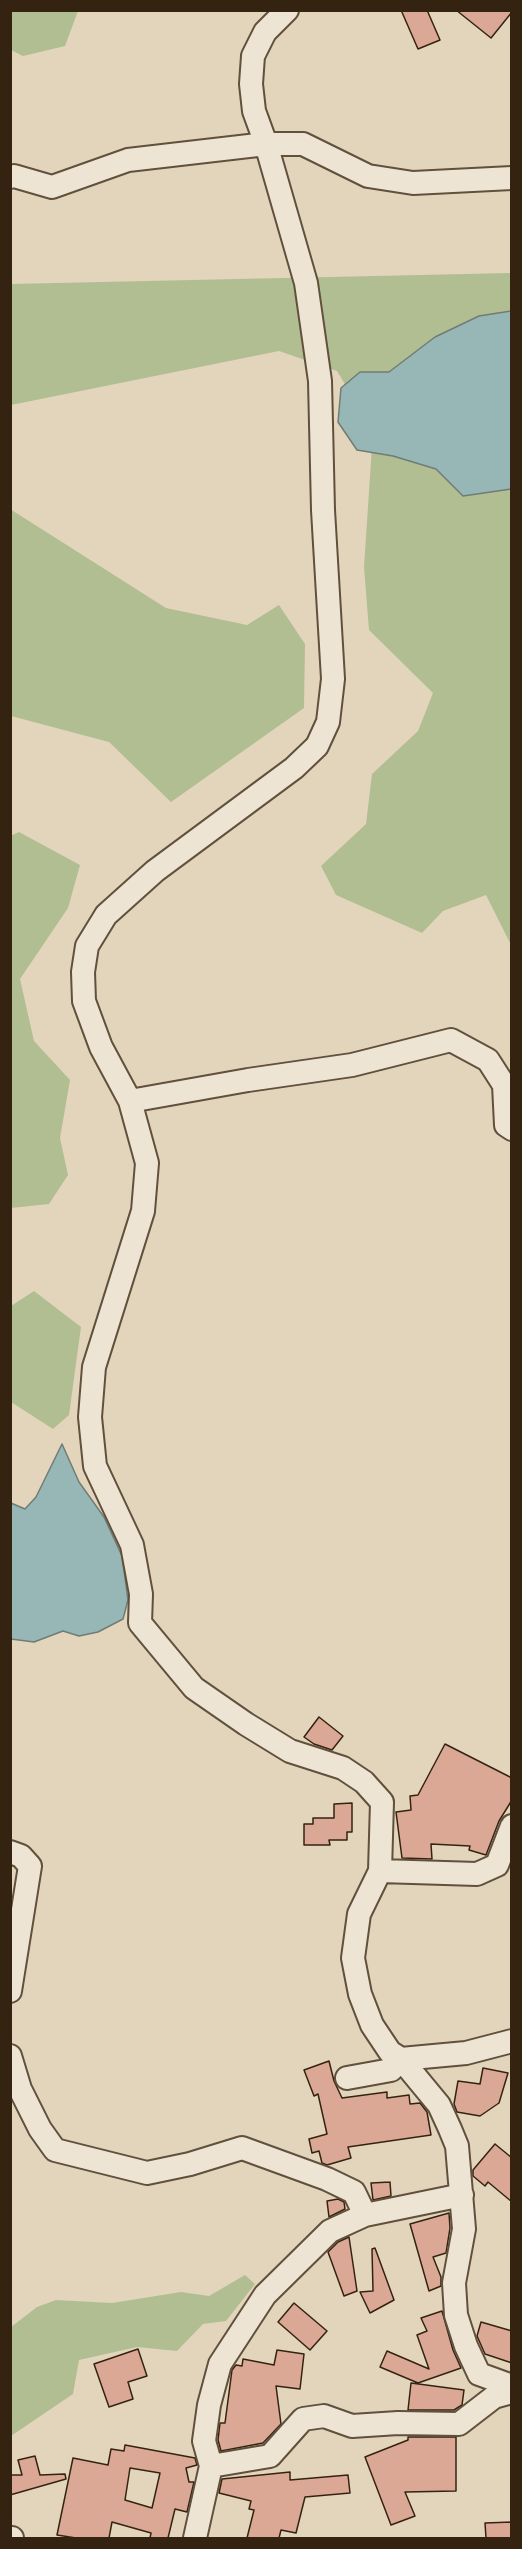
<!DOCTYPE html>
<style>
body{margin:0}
#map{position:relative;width:522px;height:2549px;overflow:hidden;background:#e3d5bb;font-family:"Libre Caslon Text",serif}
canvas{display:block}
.frame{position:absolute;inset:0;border:12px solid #352312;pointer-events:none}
</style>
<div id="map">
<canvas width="522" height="2549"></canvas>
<div class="frame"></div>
</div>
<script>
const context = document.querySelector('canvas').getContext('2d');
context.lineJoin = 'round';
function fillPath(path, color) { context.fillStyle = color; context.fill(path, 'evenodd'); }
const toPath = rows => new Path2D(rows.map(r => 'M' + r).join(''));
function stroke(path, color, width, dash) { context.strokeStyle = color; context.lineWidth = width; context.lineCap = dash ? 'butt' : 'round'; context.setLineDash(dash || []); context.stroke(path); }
const green = toPath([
 [10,11,11,10,78,11,65,46,23,56,11,50],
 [511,273,511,943,510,943,486,895,443,911,422,933,336,895,321,866,366,824,372,774,418,731,433,693,369,630,364,567,373,431,337,371,279,351,11,405,10,284],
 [10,509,166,608,247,625,279,605,305,644,304,708,171,802,109,742,11,716],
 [19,832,80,865,68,908,20,979,34,1041,70,1080,60,1138,68,1175,49,1204,11,1208,10,836],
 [34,1291,81,1327,69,1415,53,1429,11,1402,11,1306],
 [245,2275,255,2284,226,2321,203,2324,177,2351,137,2347,79,2360,73,2394,11,2436,11,2327,37,2307,56,2300,112,2303,181,2292,209,2296]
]);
const water = toPath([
 [511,311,511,489,463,496,436,469,393,456,357,450,338,422,341,388,360,372,389,372,435,337,479,316,511,311],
 [62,1444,79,1482,104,1517,122,1556,128,1600,123,1619,98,1632,79,1636,63,1631,34,1642,11,1639,11,1503,25,1509,36,1497,62,1444]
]);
const building = toPath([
 [401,10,427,10,440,40,418,49,401,10],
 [456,10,512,10,512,12,491,38,456,10],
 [319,1717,343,1736,332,1750,314,1744,304,1737,319,1717],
 [445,1744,512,1778,512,1800,499,1821,486,1855,469,1850,470,1846,431,1844,432,1859,402,1858,396,1812,411,1810,410,1796,418,1795,445,1744],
 [352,1803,352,1832,347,1832,347,1840,329,1840,330,1845,304,1845,304,1824,313,1824,313,1818,334,1818,334,1804,352,1803],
 [329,2061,334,2081,342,2098,387,2092,387,2098,409,2095,410,2104,420,2103,427,2112,431,2135,348,2147,351,2158,327,2165,322,2163,319,2151,312,2153,309,2139,327,2134,318,2094,314,2096,304,2070,329,2061],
 [483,2068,508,2073,499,2103,480,2116,457,2112,454,2104,458,2081,480,2084,483,2068],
 [495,2144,512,2158,512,2202,488,2182,485,2186,473,2176,473,2170,495,2144],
 [390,2182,391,2196,373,2200,371,2183,390,2182],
 [338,2199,344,2202,345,2209,329,2217,327,2201,338,2199],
 [449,2213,450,2228,446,2253,433,2257,441,2277,441,2286,429,2291,410,2224,449,2213],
 [349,2237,357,2291,344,2296,328,2252,338,2242,349,2237],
 [375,2248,394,2300,370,2313,360,2292,373,2291,372,2249,375,2248],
 [294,2303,327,2331,310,2350,278,2322,294,2303],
 [442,2311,453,2350,461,2368,418,2383,380,2367,387,2351,429,2369,417,2335,427,2331,421,2318,442,2311],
 [481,2322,512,2331,512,2363,485,2354,477,2336,481,2322],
 [138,2349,147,2376,128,2382,133,2399,109,2407,94,2364,138,2349],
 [277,2350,304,2354,300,2389,276,2386,281,2424,263,2443,221,2451,218,2440,220,2423,225,2423,232,2370,236,2365,242,2366,243,2359,274,2365,277,2350],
 [411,2383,464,2390,462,2405,454,2410,408,2410,411,2383],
 [408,2437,456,2437,456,2491,405,2492,415,2516,391,2525,365,2457,408,2440,408,2437],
 [125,2445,195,2458,197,2465,186,2468,189,2482,194,2482,187,2512,175,2509,168,2538,150,2538,151,2533,112,2522,109,2538,76,2538,57,2535,73,2458,108,2465,111,2449,124,2451,125,2445],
 [130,2468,160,2473,152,2508,125,2500,130,2468],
 [35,2456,40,2475,65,2474,66,2479,10,2495,10,2475,22,2475,18,2460,35,2456],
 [290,2472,290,2480,348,2475,350,2493,305,2497,296,2533,281,2530,279,2538,247,2538,254,2510,249,2509,251,2501,219,2493,222,2479,290,2472],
 [512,2522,512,2538,486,2538,485,2523,512,2522]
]);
const street = toPath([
 [287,10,265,32,253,56,251,84,254,111,266,144,306,283,320,381,323,510,333,679,328,722,317,746,294,768,155,871,106,915,87,946,83,972,84,1001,101,1047,130,1101,147,1163,143,1211,94,1367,90,1417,95,1466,132,1545,141,1594,140,1623,194,1688,246,1724,290,1751,343,1768,364,1782,382,1802,380,1871,359,1914,353,1958,360,1994,372,2025,390,2052,401,2059,439,2105,450,2129,457,2146,464,2229,454,2283,456,2315,466,2346,479,2374,512,2386],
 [10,177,14,176,52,187,128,160,266,144,303,144,368,176,413,183,512,178],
 [130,1101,248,1080,352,1065,451,1040,488,1060,504,1085,506,1125,512,1129],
 [10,1852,21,1856,30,1866,10,1991],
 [380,1871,477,1874,497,1865,512,1826],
 [10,2056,20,2089,40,2129,55,2150,147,2173,190,2164,242,2148,327,2179,354,2192,365,2215],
 [347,2078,391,2070,401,2059,466,2053,512,2041],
 [211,2466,270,2456,303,2419,324,2416,352,2426,398,2423,459,2424,494,2397,512,2392],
 [10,2538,12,2538],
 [195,2538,211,2466,204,2441,209,2405,220,2364,265,2295,330,2231,365,2215,462,2195]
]);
fillPath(green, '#b1be92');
fillPath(water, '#97b7b7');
stroke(water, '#707c75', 1.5);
fillPath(building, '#dba895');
stroke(building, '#352312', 1.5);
stroke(street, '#60503c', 26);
stroke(street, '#ede4d3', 22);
</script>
